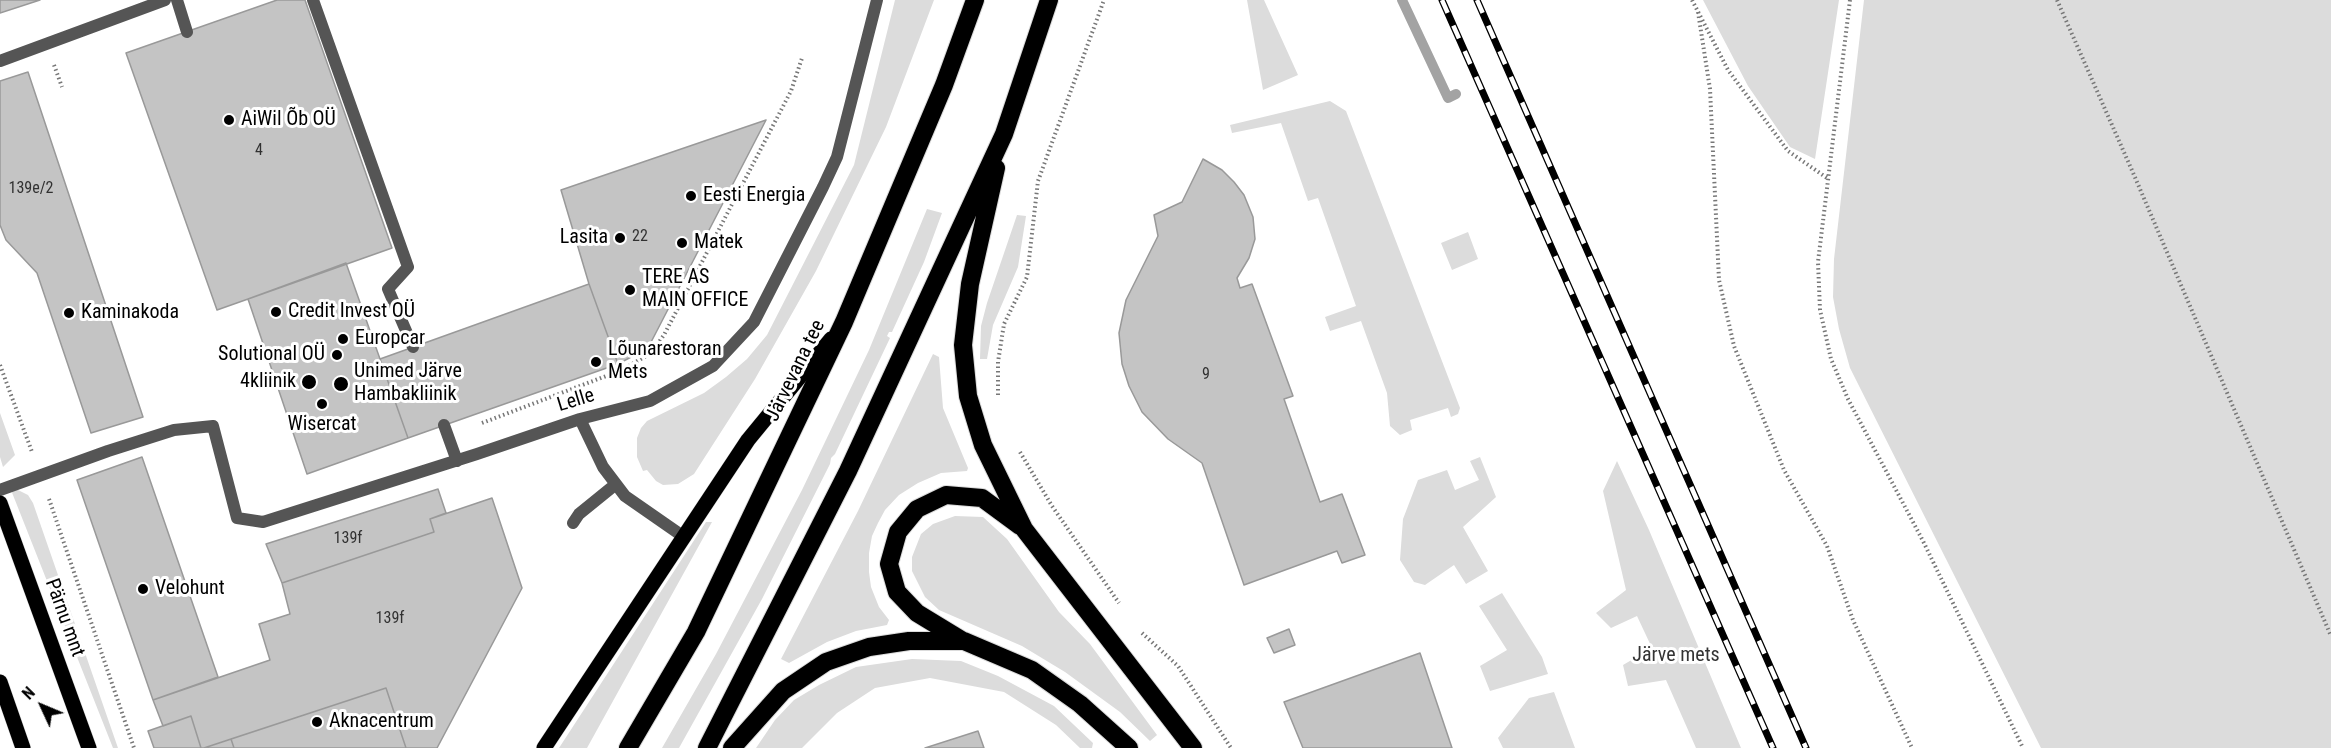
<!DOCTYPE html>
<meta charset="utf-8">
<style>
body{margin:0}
#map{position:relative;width:2331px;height:748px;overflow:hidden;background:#fff;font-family:"Roboto Condensed",sans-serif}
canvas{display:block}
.north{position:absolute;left:12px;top:676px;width:60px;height:60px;-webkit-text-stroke:4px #fff;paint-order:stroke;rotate:314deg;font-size:16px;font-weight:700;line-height:24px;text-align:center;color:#000}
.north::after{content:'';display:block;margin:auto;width:21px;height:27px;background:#000;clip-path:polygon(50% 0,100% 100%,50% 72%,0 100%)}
</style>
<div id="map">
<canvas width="2331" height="748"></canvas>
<div class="north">N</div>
</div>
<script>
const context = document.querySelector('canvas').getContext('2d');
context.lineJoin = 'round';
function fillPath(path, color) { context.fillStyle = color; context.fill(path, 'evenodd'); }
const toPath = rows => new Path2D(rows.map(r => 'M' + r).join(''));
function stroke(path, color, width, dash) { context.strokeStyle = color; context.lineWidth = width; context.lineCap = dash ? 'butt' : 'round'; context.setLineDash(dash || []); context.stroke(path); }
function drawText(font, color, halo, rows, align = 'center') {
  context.font = font + ' "Roboto Condensed",sans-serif'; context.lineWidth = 6; context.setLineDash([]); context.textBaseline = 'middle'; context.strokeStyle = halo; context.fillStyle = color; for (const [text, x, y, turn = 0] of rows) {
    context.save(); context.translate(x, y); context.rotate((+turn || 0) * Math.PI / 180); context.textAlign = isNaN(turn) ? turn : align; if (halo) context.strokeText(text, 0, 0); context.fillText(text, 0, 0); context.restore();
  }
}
const green = toPath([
 [895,0,934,0,886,127,816,271,755,379,694,474,678,484,663,485,656,481,647,470,643,471,637,457,637,438,641,428,647,421,704,393,726,377,747,359,767,335,854,165],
 [1247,0,1264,0,1298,75,1263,90],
 [1703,0,1839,0,1815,159,1790,147,1748,86],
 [1864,0,2331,0,2331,748,2041,748,1850,368,1839,329,1833,297,1834,259],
 [1330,101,1346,111,1460,408,1458,414,1451,417,1448,408,1410,420,1412,430,1400,435,1390,426,1387,393,1361,321,1330,331,1325,317,1356,306,1318,198,1308,201,1281,123,1232,133,1230,125],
 [927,209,942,213,924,262,892,332,889,332,887,336,890,338,835,454,831,458,830,464,762,599,679,748,662,748,716,654,802,490,869,350],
 [1017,215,1026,216,1018,267,993,325,987,359,980,359,981,326,987,303],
 [1468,232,1478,259,1452,270,1441,243],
 [933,354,939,357,943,408,968,468,967,471,941,473,918,483,899,495,885,510,878,523,872,536,869,553,869,572,871,587,879,607,889,620,887,625,856,631,827,642,789,663,781,659,858,511],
 [0,413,15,455,3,467,0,457],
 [1480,457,1496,497,1463,527,1488,571,1466,584,1454,565,1425,585,1414,582,1400,560,1403,519,1418,480,1447,470,1455,490,1479,480,1470,461],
 [1617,461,1649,530,1741,748,1696,748,1666,680,1628,686,1623,665,1652,648,1637,616,1611,628,1596,613,1626,590,1603,491],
 [16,489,28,495,33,503,118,748,113,748,11,490],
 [955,516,983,517,1007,539,1059,612,1090,644,1157,735,1150,741,1120,712,1065,672,1022,646,939,610,925,597,912,571,912,557,921,534,933,524],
 [706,522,712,522,587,748,559,748],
 [1502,593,1542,657,1548,674,1490,691,1480,666,1507,650,1479,606],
 [912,659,961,661,998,676,1054,706,1093,743,1092,748,1080,748,1056,725,1004,692,930,678,875,688,837,713,802,748,756,748,775,720,794,700,819,685,856,667],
 [1554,692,1575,748,1503,748,1498,738,1529,698]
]);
const stream = toPath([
 [1402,0,1448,98,1456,94]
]);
const building = toPath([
 [0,0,40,0,0,13,0,0],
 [277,0,305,0,392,248,217,310,126,53,277,0],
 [28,72,143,417,91,433,37,273,6,240,0,225,0,81,28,72],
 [766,120,648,348,618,364,589,284,561,190,766,120],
 [1203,159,1222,170,1234,182,1244,195,1253,217,1255,239,1249,258,1237,278,1240,288,1252,284,1293,396,1284,399,1320,502,1342,494,1365,555,1342,563,1337,551,1244,585,1202,463,1168,439,1142,412,1129,386,1122,364,1119,333,1126,300,1158,236,1154,215,1182,202,1203,159],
 [346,263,408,438,307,474,248,299,346,263],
 [589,284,618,364,408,438,380,359,589,284],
 [142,457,218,677,153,700,77,480,142,457],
 [438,489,446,513,430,519,434,532,282,583,266,544,438,489],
 [492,498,522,588,437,748,406,748,386,688,204,748,201,748,191,716,163,726,153,700,270,660,259,624,290,614,282,583,434,532,430,519,492,498],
 [1289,629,1295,645,1274,653,1267,638,1289,629],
 [1420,653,1452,748,1303,748,1284,702,1420,653],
 [386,688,406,748,234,748,231,739,386,688],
 [191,716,201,748,154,748,148,731,191,716],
 [978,731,984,748,925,748,978,731],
 [231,739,234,748,204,748,231,739]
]);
const path = toPath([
 [1692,0,1728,70,1788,151,1827,178],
 [1850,0,1818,262,1820,310,1831,359,1848,399,1923,541,2023,748],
 [2057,0,2134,175,2331,636],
 [1698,12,1710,89,1719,280,1734,346,1784,470,1827,546,1853,620,1912,748],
 [54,65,62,87],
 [0,365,32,452],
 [998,395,998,362,1004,324,1027,277,1038,181,1104,0],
 [482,423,622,370,651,353,664,335,791,91,802,58],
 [1020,452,1052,506,1119,603],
 [49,499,134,748],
 [1142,633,1178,666,1231,748]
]);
const lane = toPath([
 [177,0,187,32],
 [313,0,408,267,388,289,413,347],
 [0,61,165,0],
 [580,419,603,467,625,496,684,537],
 [444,425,457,461],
 [0,490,108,451,174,430,213,426,237,518,263,522,477,454,580,419,650,401,713,366,754,322,823,187,837,157,877,0],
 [573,523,579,514,616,484]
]);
const primary = toPath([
 [0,503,89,748],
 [0,682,23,748],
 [544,748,748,440,831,339]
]);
const highway = toPath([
 [996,168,970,284,963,345,968,396,983,445,1024,529,1193,748],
 [963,641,917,613,897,592,889,564,898,532,917,509,946,495,982,498,1020,526],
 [628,748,696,632,844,322,944,85,975,0],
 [707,748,848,471,1004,134,1049,0],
 [732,748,783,691,826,662,869,647,909,641,964,641,1032,670,1080,704,1129,748]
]);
const rail = toPath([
 [1442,0,1773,748],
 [1477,0,1806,748]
]);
const markers = [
 [229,120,6,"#000"],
 [691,196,6,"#000"],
 [620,238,6,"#000"],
 [682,243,6,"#000"],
 [630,290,6,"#000"],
 [276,312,6,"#000"],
 [69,313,6,"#000"],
 [343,339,6,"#000"],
 [337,355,6,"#000"],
 [596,362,6,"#000"],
 [309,382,8,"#000"],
 [341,384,8,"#000"],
 [322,404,6,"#000"],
 [143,589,6,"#000"],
 [317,722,6,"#000"]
];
const numberNames = [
 ["4",259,151],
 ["139e/2",31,189],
 ["22",640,237],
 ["9",1206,375],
 ["139f",348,539],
 ["139f",390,619]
];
const poiNames = [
 ["AiWil Õb OÜ",241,120],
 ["Eesti Energia",703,196],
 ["Lasita",608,238,"right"],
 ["Matek",694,243],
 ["TERE AS",642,278],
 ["MAIN OFFICE",642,301],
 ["Credit Invest OÜ",288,312],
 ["Kaminakoda",81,313],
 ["Europcar",355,339],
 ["Lõunarestoran",608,350],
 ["Mets",608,373],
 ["Solutional OÜ",325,355,"right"],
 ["Unimed Järve",354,372],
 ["Hambakliinik",354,395],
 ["4kliinik",296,382,"right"],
 ["Wisercat",322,425,"center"],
 ["Velohunt",155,589],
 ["Aknacentrum",329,722]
];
const streetNames = [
 ["Järvevana tee",796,371,-64],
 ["Lelle",576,401,-17],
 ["Pärnu mnt",64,618,70]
];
const parkNames = [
 ["Järve mets",1676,656]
];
fillPath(green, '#dcdcdc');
stroke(stream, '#a3a3a3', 10);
fillPath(building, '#c4c4c4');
stroke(building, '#999', 1.5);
stroke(primary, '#dbdbdb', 16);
stroke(highway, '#dbdbdb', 20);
stroke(path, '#777', 4, [1.5, 3]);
stroke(lane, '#555', 12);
stroke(primary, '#000', 15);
stroke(highway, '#000', 18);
stroke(rail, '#000', 7);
stroke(rail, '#fff', 4.5, [14]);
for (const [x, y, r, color] of markers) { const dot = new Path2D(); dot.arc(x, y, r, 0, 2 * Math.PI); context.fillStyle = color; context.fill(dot); stroke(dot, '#fff', 2); }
drawText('16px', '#313131', null, numberNames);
drawText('20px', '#000', '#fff', poiNames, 'left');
drawText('20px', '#000', '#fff', streetNames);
drawText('20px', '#333', '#fff', parkNames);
</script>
